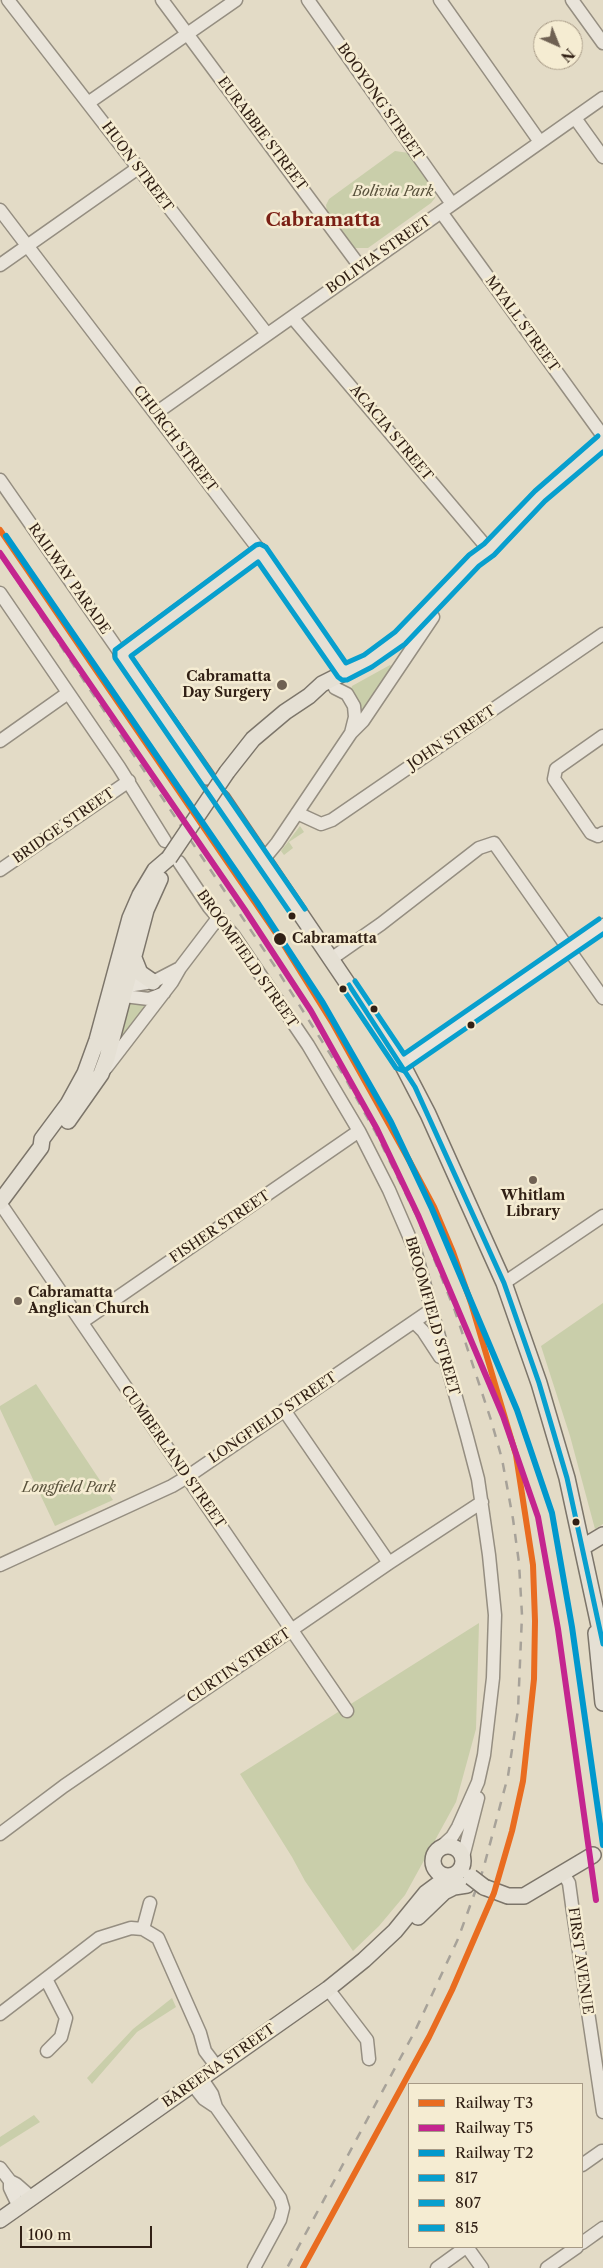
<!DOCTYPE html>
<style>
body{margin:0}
#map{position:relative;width:603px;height:2268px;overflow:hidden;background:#e3dbc6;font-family:"Libre Caslon Text",serif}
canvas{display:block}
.legend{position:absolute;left:408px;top:2083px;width:175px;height:165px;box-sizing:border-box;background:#f5ecd2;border:1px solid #a79a86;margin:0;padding:6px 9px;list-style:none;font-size:15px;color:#312015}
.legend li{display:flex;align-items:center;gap:10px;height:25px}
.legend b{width:25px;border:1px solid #a79a86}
.north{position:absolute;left:533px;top:20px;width:50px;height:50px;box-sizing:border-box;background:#f5ecd2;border:1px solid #a79a86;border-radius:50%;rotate:136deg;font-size:14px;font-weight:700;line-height:20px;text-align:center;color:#312015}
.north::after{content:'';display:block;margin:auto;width:18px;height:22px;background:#6f6153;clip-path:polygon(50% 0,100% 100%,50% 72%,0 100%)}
.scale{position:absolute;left:20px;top:2226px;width:132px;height:22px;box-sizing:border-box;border:2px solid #312015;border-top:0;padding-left:6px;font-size:15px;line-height:18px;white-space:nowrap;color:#312015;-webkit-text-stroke:4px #f5ecd2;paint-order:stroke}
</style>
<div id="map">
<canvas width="603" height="2268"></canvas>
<ul class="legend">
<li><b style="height:6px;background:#e96c20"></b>Railway T3</li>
<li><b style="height:6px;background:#c4258f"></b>Railway T5</li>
<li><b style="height:6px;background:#0098cd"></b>Railway T2</li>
<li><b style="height:6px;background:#079fce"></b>817</li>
<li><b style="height:6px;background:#079fce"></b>807</li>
<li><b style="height:6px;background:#079fce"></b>815</li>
</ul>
<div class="north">N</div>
<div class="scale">100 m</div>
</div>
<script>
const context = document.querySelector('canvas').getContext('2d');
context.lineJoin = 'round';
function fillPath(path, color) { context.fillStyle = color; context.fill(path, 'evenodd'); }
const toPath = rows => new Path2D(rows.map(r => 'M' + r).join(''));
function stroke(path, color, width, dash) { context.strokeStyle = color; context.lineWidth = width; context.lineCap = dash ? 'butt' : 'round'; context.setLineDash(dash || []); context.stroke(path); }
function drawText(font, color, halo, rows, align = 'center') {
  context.font = font + ' "Libre Caslon Text",serif'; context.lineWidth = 5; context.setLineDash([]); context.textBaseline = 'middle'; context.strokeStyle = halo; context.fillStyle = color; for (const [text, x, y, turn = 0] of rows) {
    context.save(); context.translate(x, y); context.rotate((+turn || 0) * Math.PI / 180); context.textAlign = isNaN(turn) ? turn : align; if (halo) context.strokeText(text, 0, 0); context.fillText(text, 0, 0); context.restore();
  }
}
const green = toPath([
 [395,151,409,153,436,191,435,198,431,203,368,248,354,248,327,212,326,205,329,199],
 [390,665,394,670,360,715,357,699,351,689,352,686],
 [300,826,304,832,289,842,293,848,284,855,281,851],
 [129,1001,150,1005,115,1052],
 [603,1303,603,1524,595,1529,570,1436,541,1346],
 [36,1384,113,1500,55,1526,0,1409,0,1406],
 [479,1623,476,1729,456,1802,405,1895,379,1926,353,1951,305,1881,292,1857,240,1774],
 [172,1998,176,2007,137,2032,92,2084,87,2078,133,2029],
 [34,2115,40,2122,0,2147,0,2137]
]);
const minor = toPath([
 [8,0,267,334],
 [162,0,361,268],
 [308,0,452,204],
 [440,0,540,142],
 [572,0,603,43],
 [88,103,236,0],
 [575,118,603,157],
 [0,210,260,551],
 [441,212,603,436],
 [0,265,138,168],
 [292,317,489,550],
 [156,413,603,98],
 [0,480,121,654],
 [0,593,119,767,165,841],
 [335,688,347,694,354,706,355,717,351,733],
 [603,736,556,769,554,779,591,833,598,836,603,833],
 [0,741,68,693],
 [297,813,321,824,332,820,603,634],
 [263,860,277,843,351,733,363,721,433,617],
 [179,862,209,907,234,936,308,1045,359,1131,389,1190,415,1250,467,1437,478,1479,489,1555,495,1615,493,1678,484,1755,478,1782,458,1827,452,1837,440,1848],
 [0,870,129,781],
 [331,959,381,924,479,848,494,843,603,998],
 [127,986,153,982,178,969],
 [124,996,149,999,164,993],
 [402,1064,603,925],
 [106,1068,172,982,180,968,218,918],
 [0,1203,347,1711],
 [504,1283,603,1216],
 [82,1322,359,1131],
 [414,1322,423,1331,440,1357],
 [284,1410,389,1563],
 [0,1565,172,1486,187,1477,431,1310],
 [0,1834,64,1786,389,1563,482,1502],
 [463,1857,478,1798],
 [563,1873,569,1883,572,1905,603,2112],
 [150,1903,143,1929,158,1938,200,2033,205,2051,217,2067],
 [46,1979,66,2018,61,2037,47,2051],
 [328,1989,367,2040,369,2059],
 [0,2014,99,1938,131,1928,143,1929],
 [202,2079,212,2094,216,2107,280,2198,283,2208,280,2220,254,2268],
 [193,2085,204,2099,216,2107],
 [582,2165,602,2151],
 [0,2168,10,2181,16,2184,32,2198],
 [10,2181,10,2188,19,2207],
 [582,2243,603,2228],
 [467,2247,482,2268],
 [437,2268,466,2247],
 [547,2268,577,2247]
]);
const major = toPath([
 [227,772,253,739,285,712,309,696,322,684,368,661,400,638,474,560,489,550,540,496,603,442],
 [207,777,121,654,260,551,344,673],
 [222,798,402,1064,428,1114,504,1283,539,1383,567,1478,603,1644],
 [134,958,140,973,153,982],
 [68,1121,101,1074,107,1058,146,910,160,879],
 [0,1202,41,1147,42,1139,68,1104,85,1073,97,1040,130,918,140,895,155,870,169,858],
 [583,1547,603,1535],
 [596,1633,603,1703],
 '433 1861a15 15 0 1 1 30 0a15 15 0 1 1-30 0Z',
 [484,1887,508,1896,524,1896,593,1855],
 [418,1917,444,1892,454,1887,467,1885],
 [0,2220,328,1989,364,1960,395,1931,426,1893,449,1876]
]);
const rail = toPath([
 [0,555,274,965,344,1076,376,1133,418,1219,455,1311,491,1420,502,1459,513,1519,519,1563,522,1615,518,1710,508,1776,483,1870,458,1939,415,2031,287,2268]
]);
const majorBridge = toPath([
 [169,858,227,772],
 [471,1877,484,1887]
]);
const bus1 = toPath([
 [349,985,415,1087,504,1283,539,1383,567,1478,603,1644]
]);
const bus2 = toPath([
 [305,909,131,656,258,562,338,677,342,680,347,680,372,667,405,644,479,566,494,555,545,501,603,452],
 [343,989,396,1068,404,1071,603,934]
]);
const bus3 = toPath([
 [293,917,115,658,115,650,256,545,260,544,266,547,346,663,364,655,395,632,469,555,484,544,535,491,598,436],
 [355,981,404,1054,599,919]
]);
const rail1 = toPath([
 [0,530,280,939,333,1024,410,1162,434,1207,453,1252,471,1303,516,1455,533,1565,535,1621,534,1679,523,1781,512,1831,494,1893,452,1990,429,2037,303,2268]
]);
const rail2 = toPath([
 [0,553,245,910,311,1011,377,1129,418,1215,503,1416,538,1517,558,1629,596,1900]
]);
const rail3 = toPath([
 [6,536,257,902,323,1003,391,1122,432,1209,517,1410,552,1513,572,1627,603,1845]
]);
const markers = [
 [282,685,6,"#6f6153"],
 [292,916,4.5,"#312015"],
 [280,939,7,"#312015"],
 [343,989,4.5,"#312015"],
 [374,1009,4.5,"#312015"],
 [471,1025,4.5,"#312015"],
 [533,1180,5,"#6f6153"],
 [18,1301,5,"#6f6153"],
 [576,1522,4.5,"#312015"]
];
const streetNames = [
 ["BOOYONG STREET",380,102,55],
 ["EURABBIE STREET",262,134,53],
 ["HUON STREET",137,167,53],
 ["BOLIVIA STREET",379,255,-35],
 ["MYALL STREET",522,324,54],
 ["ACACIA STREET",391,433,50],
 ["CHURCH STREET",175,439,53],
 ["RAILWAY PARADE",69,579,55],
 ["JOHN STREET",452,738,-34],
 ["BRIDGE STREET",64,826,-35],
 ["BROOMFIELD STREET",247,959,55],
 ["FISHER STREET",220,1227,-34],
 ["BROOMFIELD STREET",432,1316,74],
 ["LONGFIELD STREET",273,1418,-34],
 ["CUMBERLAND STREET",173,1457,55],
 ["CURTIN STREET",239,1666,-34],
 ["FIRST AVENUE",580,1961,82],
 ["BAREENA STREET",219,2066,-35]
];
const parkNames = [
 ["Bolivia Park",393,192],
 ["Longfield Park",69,1488]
];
const poiNames = [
 ["Cabramatta",271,677],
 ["Day Surgery",271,693],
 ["Whitlam",533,1196,"center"],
 ["Library",533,1212,"center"],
 ["Cabramatta",28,1293,"left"],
 ["Anglican Church",28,1309,"left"]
];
const stopNames = [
 ["Cabramatta",292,939]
];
const districtNames = [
 ["Cabramatta",323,221]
];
fillPath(green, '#c9ceaa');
stroke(minor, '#958e81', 15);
stroke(major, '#7c756a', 18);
stroke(minor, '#e9e4da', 12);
stroke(major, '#e5e0d4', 15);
stroke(rail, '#a7a299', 2.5, [9, 9]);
stroke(majorBridge, '#7c756a', 18, []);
stroke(majorBridge, '#e5e0d4', 15);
stroke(bus1, '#079fce', 5);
stroke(bus2, '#079fce', 5);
stroke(bus3, '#079fce', 5);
stroke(rail1, '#e96c20', 6);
stroke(rail2, '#c4258f', 6);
stroke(rail3, '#0098cd', 6);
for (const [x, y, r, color] of markers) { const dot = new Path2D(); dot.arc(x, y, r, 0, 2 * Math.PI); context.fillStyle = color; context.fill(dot); stroke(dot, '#f5ecd2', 2); }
drawText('14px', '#312015', '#f5ecd2', streetNames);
drawText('italic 14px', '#58513b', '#f5ecd2', parkNames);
drawText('bold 14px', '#312015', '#f5ecd2', poiNames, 'right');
drawText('bold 14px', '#312015', '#f5ecd2', stopNames, 'left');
drawText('bold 19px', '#7a1f14', '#f5ecd2', districtNames);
</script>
